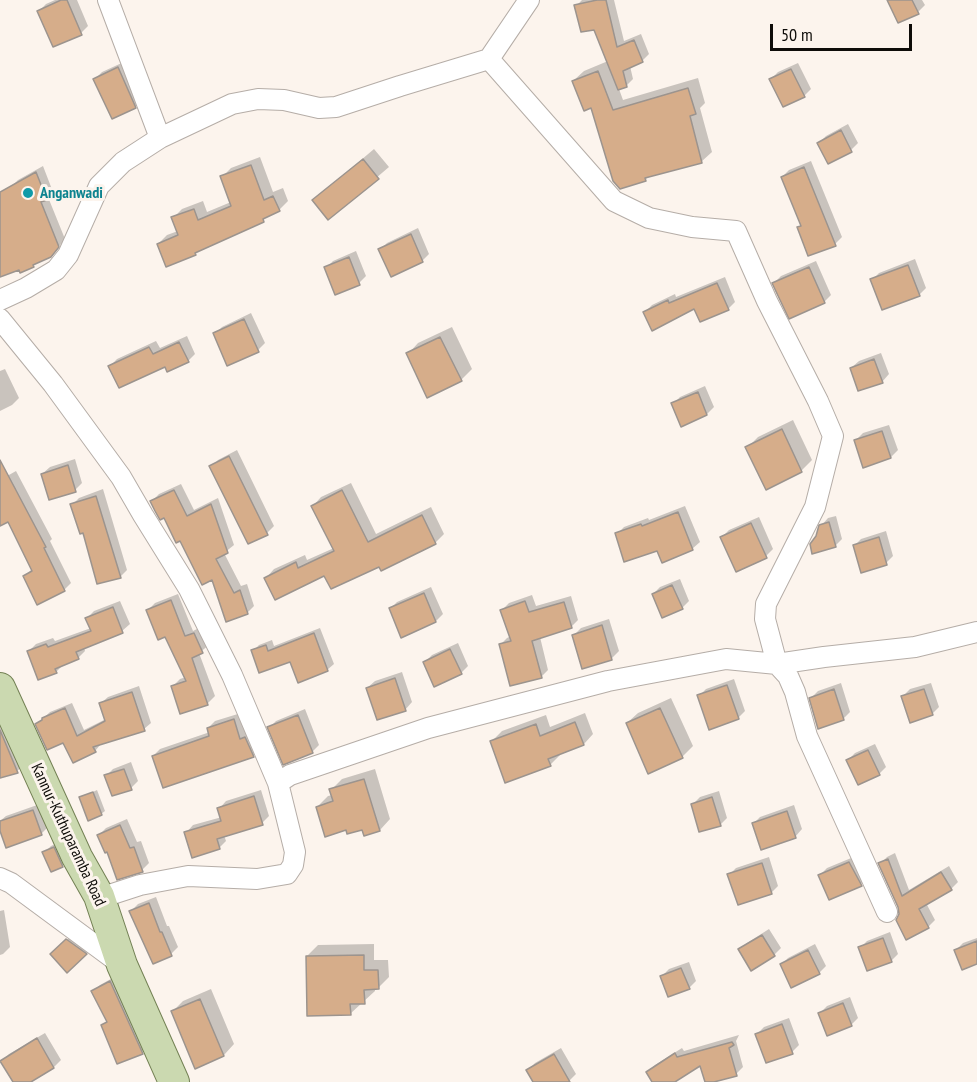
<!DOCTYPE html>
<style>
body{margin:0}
#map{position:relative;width:977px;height:1082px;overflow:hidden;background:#fcf4ed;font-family:"PT Sans Narrow",sans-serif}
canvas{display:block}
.scale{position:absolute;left:770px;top:24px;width:142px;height:27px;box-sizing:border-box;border:3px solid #0e0c09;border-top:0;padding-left:8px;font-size:18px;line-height:21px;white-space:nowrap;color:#0e0c09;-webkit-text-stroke:4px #fcf4ed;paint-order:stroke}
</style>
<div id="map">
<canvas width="977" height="1082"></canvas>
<div class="scale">50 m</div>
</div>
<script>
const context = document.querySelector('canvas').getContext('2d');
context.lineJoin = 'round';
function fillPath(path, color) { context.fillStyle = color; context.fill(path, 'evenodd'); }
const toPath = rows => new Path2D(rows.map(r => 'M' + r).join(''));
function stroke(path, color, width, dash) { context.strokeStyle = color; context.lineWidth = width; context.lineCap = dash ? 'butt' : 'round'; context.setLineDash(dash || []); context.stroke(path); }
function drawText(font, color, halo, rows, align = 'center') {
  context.font = font + ' "PT Sans Narrow",sans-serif'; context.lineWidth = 6; context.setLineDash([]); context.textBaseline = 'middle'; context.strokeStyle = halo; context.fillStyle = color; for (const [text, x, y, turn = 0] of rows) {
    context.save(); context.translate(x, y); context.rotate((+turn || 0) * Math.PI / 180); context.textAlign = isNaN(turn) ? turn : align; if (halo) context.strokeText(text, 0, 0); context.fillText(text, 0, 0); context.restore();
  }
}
const shadow = toPath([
 [55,0,77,0,88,26,81,33,54,45,39,11,46,4],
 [582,0,614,0,624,41,641,34,649,54,642,61,630,66,633,79,626,86,619,89,623,100,698,78,705,103,700,108,712,152,701,162,649,176,645,180,573,81,584,71,608,61,595,28,576,6],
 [889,0,922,0,925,5,918,12],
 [126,61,142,100,135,107,95,79,102,72],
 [798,63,811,89,804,96,771,79,778,72],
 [848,124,858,143,851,150,819,143,826,136],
 [374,149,389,167,329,218,314,200],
 [260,157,273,192,283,188,288,201,279,210,269,214,263,220,201,248,195,254,158,244,167,235,178,231,173,218,182,209,203,201,207,212,231,202,222,177,231,168],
 [811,161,842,237,835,244,799,227,802,224,782,177,789,170],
 [43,166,53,192,48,197,65,239,57,249,33,266,20,268,0,276,0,227,11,187,18,180],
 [418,228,429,254,422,261,380,250,387,243],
 [356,251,366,276,359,283,326,268,333,261],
 [915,259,926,288,919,295,872,280,879,273],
 [816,261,831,295,824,302,774,283,781,276],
 [725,277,735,302,728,309,695,307,645,312,652,305,675,294,676,297],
 [251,313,265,343,258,350,215,334,222,327],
 [452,327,472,369,461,380,408,354,418,343],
 [187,336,195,354,188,361,165,365,110,366,117,359,156,341,160,348],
 [881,353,889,374,882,382,851,368,859,361],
 [5,369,19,398,12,405,0,411,0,371],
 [705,386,714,407,707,414,673,404,680,397],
 [793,420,812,460,802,470,766,488,747,448,758,437],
 [889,425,898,450,891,457,856,440,863,433],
 [237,450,274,526,267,533,248,542,211,467,218,460],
 [75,459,82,483,75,490,42,474,50,467],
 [16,471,52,539,50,541,71,583,64,590,25,576,32,569,9,520,0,525,0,480],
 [351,483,376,534,431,507,444,534,435,543,381,569,379,565,325,574,266,578,274,569,305,555,307,560,334,548,313,506,321,497],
 [181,484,194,510,218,498,234,545,224,553,241,586,247,584,254,606,247,613,213,578,152,501,159,494],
 [103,489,127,570,120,577,84,531,72,505,79,498],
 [685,506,700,542,692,549,658,549,617,534,624,527,648,518,649,520],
 [836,516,842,539,835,546,821,526,828,518],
 [759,517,773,549,766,556,722,537,729,530],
 [886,531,893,556,886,563,854,546,861,539],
 [680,579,689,601,682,608,653,594,660,587],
 [431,587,443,614,436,621,390,609,397,602],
 [178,594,193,631,201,627,209,645,199,653,215,696,208,703,181,712,173,686,180,679,186,677,166,635,148,610,155,603],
 [532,595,536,606,571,596,578,620,571,627,540,637,548,670,541,677,500,645,507,638,511,636,502,610,509,603],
 [120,601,130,624,122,631,84,647,85,651,78,658,63,665,56,672,29,651,36,644,53,638,55,641,91,628,87,618,94,611],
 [609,619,619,651,612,658,583,667,574,635,581,628],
 [320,628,334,664,327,670,253,651,259,645,272,640,274,646],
 [458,643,468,666,461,673,435,685,425,662,432,655],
 [402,672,412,702,405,710,367,688,375,681],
 [734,679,745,711,738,718,699,696,706,689],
 [841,683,850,712,843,719,811,698,818,691],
 [931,683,939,707,932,714,903,696,910,689],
 [139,686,151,723,144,729,101,744,95,751,64,742,37,724,50,712,72,703,84,730,106,719,101,703,108,697],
 [671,698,693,746,682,757,627,723,638,713],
 [305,709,319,745,312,752,269,728,276,721],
 [241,713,260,749,253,756,153,756,160,749,210,732,208,728,215,721],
 [585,713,593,734,584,744,559,753,560,755,550,765,492,741,502,731,546,715,550,727],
 [0,721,26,763,17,771,0,776],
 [875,744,886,767,879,774,848,760,855,753],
 [131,762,138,781,131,788,106,776,113,769],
 [375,769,390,819,380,830,347,829,317,807,328,796,333,795,331,790,342,779],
 [97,790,105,811,101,814,81,798],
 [261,790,269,816,262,823,224,835,226,841,219,848,186,833,193,825,222,817,219,809,226,801],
 [719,791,727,818,720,825,693,804,700,797],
 [40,804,48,827,41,834,0,827,0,821,6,816],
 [794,805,802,829,795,837,753,824,760,817],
 [127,819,137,842,141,841,149,863,142,870,108,850,99,835,106,828],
 [61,841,69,858,62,866,44,853,51,846],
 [895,853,909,890,949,866,958,882,951,889,926,903,935,920,928,927,900,914,899,907,880,864,887,857],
 [856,856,868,877,861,884,820,875,827,868],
 [769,857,778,886,771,893,729,875,736,868],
 [156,897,167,926,169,926,178,947,171,954,131,911,138,904],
 [4,910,10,947,3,954,0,955,0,911],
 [769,929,781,948,774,955,740,950,747,943],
 [890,932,898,954,891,961,860,948,867,941],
 [74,933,93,947,67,971,59,947],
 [977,938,977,962,956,950,963,943],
 [374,944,374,960,388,960,389,977,378,988,375,988,375,991,350,1014,307,956,318,945],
 [815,944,826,966,819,973,781,965,788,958],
 [689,962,696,981,689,988,662,976,669,969],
 [118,975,149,1045,142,1052,103,1025,108,1020,93,992,100,985],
 [211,989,234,1044,224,1055,172,1012,183,1001],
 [850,997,858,1018,851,1025,820,1013,827,1006],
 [789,1018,799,1045,792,1052,757,1034,764,1027],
 [45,1033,61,1060,54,1067,28,1082,15,1082,2,1061,9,1054],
 [739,1035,736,1041,743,1067,736,1074,706,1082,701,1064,672,1082,654,1082,648,1072,655,1065,682,1048,684,1051],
 [561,1048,576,1074,568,1082,534,1082,528,1070,535,1063]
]);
const building = toPath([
 [61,0,67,0,82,35,53,47,37,11,61,0],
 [597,0,606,0,617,47,634,40,643,62,623,71,627,87,618,90,594,30,581,32,574,5,597,0],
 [887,0,912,0,919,14,898,23,887,0],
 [118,67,136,108,112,119,93,79,118,67],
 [791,69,805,97,783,107,769,79,791,69],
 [598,71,613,110,688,88,696,114,690,116,702,163,645,178,646,181,620,189,613,181,591,108,584,111,572,81,598,71],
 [841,130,852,152,828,164,817,143,841,130],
 [363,159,379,179,328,220,312,200,363,159],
 [251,165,264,200,273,196,280,211,263,219,264,222,195,253,196,255,166,267,157,244,178,235,171,217,194,209,198,220,231,206,220,176,251,165],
 [804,167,836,246,808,256,797,227,801,226,781,177,804,167],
 [36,172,47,200,41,202,59,247,51,257,33,265,34,267,20,273,19,270,0,277,0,192,36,172],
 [411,234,423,262,391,277,378,249,411,234],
 [349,257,360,285,335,295,324,267,349,257],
 [908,265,920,296,882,310,870,279,908,265],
 [809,267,825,303,789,319,772,283,809,267],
 [717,283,729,310,700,322,694,309,652,331,643,312,668,300,669,303,717,283],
 [244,319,259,352,227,366,213,333,244,319],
 [440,337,462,381,427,398,406,353,440,337],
 [179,342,189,362,167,372,165,367,119,388,108,366,149,347,153,354,179,342],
 [874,359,883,383,858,391,850,368,874,359],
 [698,392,707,415,681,427,671,403,698,392],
 [782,429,802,472,766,490,745,447,782,429],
 [882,431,891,458,863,468,854,440,882,431],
 [229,456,268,535,248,544,209,466,229,456],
 [0,460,46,547,44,548,65,591,37,605,23,576,32,571,8,522,0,526,0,460],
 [68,465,76,492,49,500,41,474,68,465],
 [174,490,187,516,211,504,228,553,216,559,234,593,240,590,248,614,226,622,212,580,202,585,180,541,176,543,164,518,160,520,155,511,150,501,174,490],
 [342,490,368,542,422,515,436,544,381,571,379,567,331,589,324,576,275,600,264,578,296,562,298,568,334,551,311,506,342,490],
 [96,496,121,578,97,584,83,533,80,534,70,504,96,496],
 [678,512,693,550,662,563,657,551,624,562,615,533,641,524,642,526,678,512],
 [829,522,836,547,812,554,810,544,816,536,819,525,829,522],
 [751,523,767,558,736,572,720,537,751,523],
 [879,537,887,565,861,573,853,545,879,537],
 [672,585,683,609,662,618,652,594,672,585],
 [424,593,436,622,401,638,389,608,424,593],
 [171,600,185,636,194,633,203,653,192,658,208,705,180,714,171,686,186,681,165,637,158,640,146,610,171,600],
 [525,601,529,612,564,602,572,628,532,641,542,678,510,686,499,644,511,641,500,610,525,601],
 [113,607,123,633,76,652,79,659,55,669,57,673,38,680,27,651,46,644,48,647,91,631,85,618,113,607],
 [602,625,612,660,582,669,572,635,602,625],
 [314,633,328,671,298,683,290,662,259,673,251,650,266,645,268,651,314,633],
 [450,649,462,674,434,687,423,662,450,649],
 [395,678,406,711,377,720,366,688,395,678],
 [727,685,739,719,709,730,697,695,727,685],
 [834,689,844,720,818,729,809,698,834,689],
 [924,689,933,715,910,723,901,696,924,689],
 [132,692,145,731,93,747,96,752,73,763,63,743,47,750,35,724,42,720,42,718,65,708,77,736,105,721,99,703,132,692],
 [660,708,683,758,648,774,626,723,660,708],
 [298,715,313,753,283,765,267,727,298,715],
 [234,719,240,739,245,737,254,757,163,788,152,756,209,736,207,728,234,719],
 [575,722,584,745,548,759,551,766,505,783,490,741,536,724,540,736,575,722],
 [0,730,18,773,0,778,0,730],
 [868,750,880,775,858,785,846,760,868,750],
 [124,769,132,790,112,796,104,775,124,769],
 [364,779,380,831,364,836,362,830,347,834,346,830,325,837,316,807,333,801,329,789,364,779],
 [93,792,102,815,88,821,79,797,93,792],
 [254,796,263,825,217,839,220,849,192,858,184,832,221,821,217,808,254,796],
 [712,797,721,826,699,832,691,804,712,797],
 [33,810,42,835,6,848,0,831,0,821,33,810],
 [787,811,796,838,761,850,752,823,787,811],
 [120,825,130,848,134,847,143,872,117,880,107,852,105,853,97,835,120,825],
 [54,847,63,867,51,872,42,852,54,847],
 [888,859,902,896,941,872,952,890,919,909,929,928,906,940,896,920,899,914,898,907,878,863,888,859],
 [849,862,862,886,829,900,818,875,849,862],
 [762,863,772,894,738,905,727,874,762,863],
 [149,903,160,932,162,932,172,956,153,964,129,911,149,903],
 [762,935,775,956,751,971,738,949,762,935],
 [883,938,892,962,867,971,858,947,883,938],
 [66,939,87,954,67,973,50,954,66,939],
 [977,941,977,964,962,970,954,950,977,941],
 [808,950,820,974,791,988,780,964,808,950],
 [364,955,364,970,378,970,379,989,364,990,365,1004,350,1004,351,1015,307,1016,306,956,364,955],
 [681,968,690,989,668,997,660,976,681,968],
 [110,981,143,1054,117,1064,101,1025,107,1022,91,991,110,981],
 [200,999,224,1056,195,1069,171,1011,200,999],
 [843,1003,852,1026,827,1036,818,1013,843,1003],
 [782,1024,793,1054,766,1063,755,1034,782,1024],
 [37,1038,54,1068,31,1082,13,1082,0,1061,37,1038],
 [732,1042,734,1045,729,1048,737,1076,714,1082,705,1082,700,1066,675,1082,652,1082,646,1072,675,1053,677,1057,732,1042],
 [554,1054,570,1082,533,1082,526,1070,554,1054]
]);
const street = toPath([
 [108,0,160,138],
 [489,59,614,201,649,218,692,227,736,231,767,301,818,401,833,436,815,507,766,604,765,619,777,664,788,676,795,692,807,736,887,912],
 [0,300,26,288,56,270,68,255,99,186,123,162,160,138,232,104,258,99,284,100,319,108,336,107,400,86,489,59,529,0],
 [0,319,53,384,121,477,143,515,189,589,232,675,278,783],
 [0,878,11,883,122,965],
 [100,898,140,885,188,876,257,879,287,874,293,865,295,852,278,783,290,775,428,728,608,681,726,659,777,664,824,657,915,647,977,632]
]);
const primary = toPath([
 [0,688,77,857,99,896,122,965,174,1082]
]);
const markers = [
 [28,193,6,"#0f9aa8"]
];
const cultureNames = [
 ["Anganwadi",40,193]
];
const streetNames = [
 ["Kannur-Kuthuparamba Road",68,835,65]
];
fillPath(shadow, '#0003');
fillPath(building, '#d6ad8a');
stroke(building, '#9c948e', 1.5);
stroke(street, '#b5ada7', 22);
stroke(primary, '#738054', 32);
stroke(street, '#fff', 20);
stroke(primary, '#cbd9b0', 30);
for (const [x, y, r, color] of markers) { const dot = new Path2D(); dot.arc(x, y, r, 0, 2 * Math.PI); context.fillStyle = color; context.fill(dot); stroke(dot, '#fcf4ed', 2); }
drawText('bold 16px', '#0d838f', '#fcf4ed', cultureNames, 'left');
drawText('16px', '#0e0c09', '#fcf4ed', streetNames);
</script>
